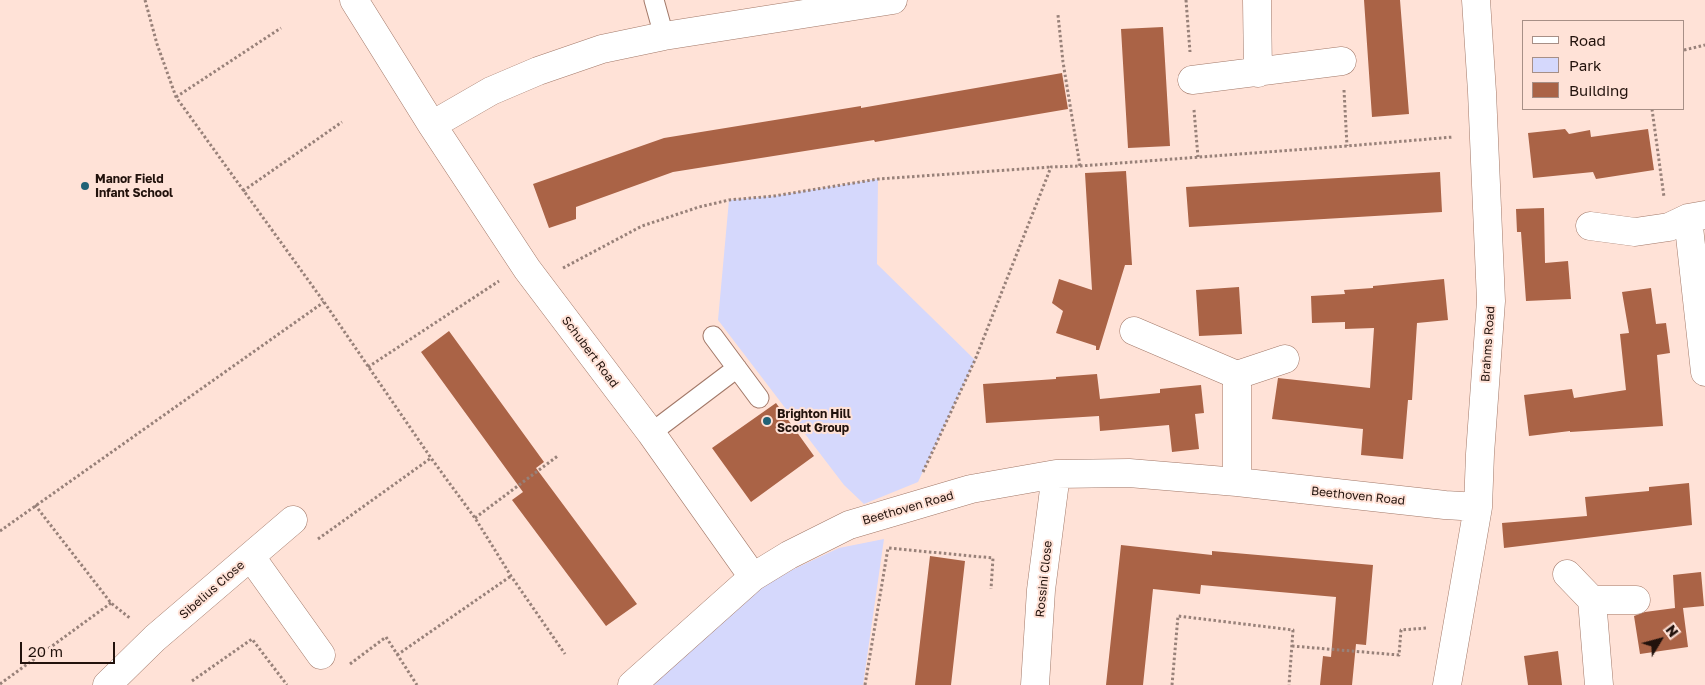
<!DOCTYPE html>
<style>
body{margin:0}
#map{position:relative;width:1705px;height:685px;overflow:hidden;background:#ffe2d7;font-family:"Golos Text",sans-serif}
canvas{display:block}
.legend{position:absolute;left:1522px;top:20px;width:162px;height:90px;box-sizing:border-box;background:#ffe2d7;border:1px solid #a78f86;margin:0;padding:6px 9px;list-style:none;font-size:15px;color:#22120c}
.legend li{display:flex;align-items:center;gap:10px;height:25px}
.legend b{width:25px;border:1px solid #a78f86}
.north{position:absolute;left:1635px;top:615px;width:50px;height:50px;-webkit-text-stroke:4px #ffe2d7;paint-order:stroke;rotate:53deg;font-size:14px;font-weight:700;line-height:20px;text-align:center;color:#22120c}
.north::after{content:'';display:block;margin:auto;width:18px;height:22px;background:#22120c;clip-path:polygon(50% 0,100% 100%,50% 72%,0 100%)}
.scale{position:absolute;left:20px;top:642px;width:95px;height:22px;box-sizing:border-box;border:2px solid #22120c;border-top:0;padding-left:6px;font-size:15px;line-height:18px;white-space:nowrap;color:#22120c;-webkit-text-stroke:4px #ffe2d7;paint-order:stroke}
</style>
<div id="map">
<canvas width="1705" height="685"></canvas>
<ul class="legend">
<li><b style="height:6px;background:#fff"></b>Road</li>
<li><b style="height:14px;background:#d5d8fc"></b>Park</li>
<li><b style="height:14px;background:#aa6346"></b>Building</li>
</ul>
<div class="north">N</div>
<div class="scale">20 m</div>
</div>
<script>
const context = document.querySelector('canvas').getContext('2d');
context.lineJoin = 'round';
function fillPath(path, color) { context.fillStyle = color; context.fill(path, 'evenodd'); }
const toPath = rows => new Path2D(rows.map(r => 'M' + r).join(''));
function stroke(path, color, width, dash) { context.strokeStyle = color; context.lineWidth = width; context.lineCap = dash ? 'butt' : 'round'; context.setLineDash(dash || []); context.stroke(path); }
function drawText(font, color, halo, rows, align = 'center') {
  context.font = font + ' "Golos Text",sans-serif'; context.lineWidth = 4; context.setLineDash([]); context.textBaseline = 'middle'; context.strokeStyle = halo; context.fillStyle = color; for (const [text, x, y, turn = 0] of rows) {
    context.save(); context.translate(x, y); context.rotate((+turn || 0) * Math.PI / 180); context.textAlign = isNaN(turn) ? turn : align; if (halo) context.strokeText(text, 0, 0); context.fillText(text, 0, 0); context.restore();
  }
}
const green = toPath([
 [878,179,877,264,975,360,918,482,864,504,844,485,718,320,729,200,774,196],
 [884,539,863,685,652,685,762,587,794,569,839,548]
]);
const building = toPath([
 [1364,0,1400,0,1409,114,1372,117],
 [1163,27,1170,146,1128,148,1121,29],
 [1062,73,1068,109,875,142,874,140,673,172,576,207,576,219,549,228,533,184,664,138,861,106,861,108],
 [1565,129,1569,134,1590,130,1591,137,1648,129,1654,170,1596,179,1593,172,1533,178,1528,133],
 [1126,171,1132,265,1125,265,1099,350,1096,350,1096,346,1056,333,1063,311,1052,303,1059,279,1092,290,1085,173],
 [1440,172,1442,212,1189,227,1186,187],
 [1544,208,1545,263,1568,261,1571,299,1526,301,1521,232,1517,232,1516,209],
 [1444,279,1448,320,1417,323,1412,400,1408,400,1403,459,1361,455,1363,429,1272,419,1278,378,1370,388,1374,328,1345,329,1345,322,1312,323,1311,296,1345,294,1344,290,1373,288,1373,286],
 [1239,287,1242,334,1199,336,1196,290],
 [1651,288,1656,324,1666,323,1670,353,1657,355,1663,426,1570,432,1570,431,1529,436,1524,395,1572,389,1574,398,1626,390,1620,334,1629,333,1622,292],
 [449,331,544,462,536,468,637,604,606,626,512,500,523,492,421,352],
 [1097,374,1100,399,1160,393,1160,389,1201,385,1204,413,1195,414,1199,449,1172,452,1169,425,1100,431,1099,416,986,423,983,384,1056,379,1056,377],
 [776,403,814,456,751,502,712,448],
 [1689,483,1692,525,1504,548,1502,523,1587,516,1585,497,1649,491,1649,487],
 [1121,545,1212,555,1212,551,1373,565,1366,645,1356,644,1352,685,1320,685,1323,656,1331,657,1336,597,1201,585,1200,594,1153,589,1143,685,1106,685],
 [930,556,965,561,951,685,915,685],
 [1701,572,1704,606,1683,608,1688,647,1640,654,1634,616,1645,612,1675,608,1673,575],
 [1558,651,1562,685,1528,685,1524,656]
]);
const path = toPath([
 [145,0,157,44,176,97,324,302,431,458,475,518,511,576,565,654],
 [1186,0,1190,52],
 [1684,50,1705,45],
 [1344,90,1347,146],
 [176,97,281,28],
 [1652,109,1664,197],
 [1194,110,1198,157],
 [1080,166,1347,146,1453,137],
 [243,191,342,122],
 [563,268,642,226,699,207,729,200,774,196,878,179,1051,167],
 [368,367,499,281],
 [923,472,975,360,1051,167,1080,166,1063,62,1058,15],
 [35,505,111,603,131,619],
 [475,518,559,455],
 [0,531,324,302],
 [318,539,431,458],
 [1292,646,1399,655,1401,630,1427,628],
 [397,655,511,576],
 [350,664,386,637,417,685],
 [192,681,252,639,287,685],
 [0,684,111,603],
 [865,685,888,548,993,558,991,589],
 [1172,685,1178,616,1293,630,1289,685]
]);
const service = toPath([
 [654,0,664,36],
 [713,336,759,398],
 [651,433,737,368]
]);
const minor = toPath([
 [354,0,432,125,527,269,651,433,753,577],
 [1257,0,1258,73],
 [1192,80,1342,61],
 [432,125,491,91,538,71,602,49,664,36,893,0],
 [1705,215,1688,218,1705,372],
 [1590,226,1635,232,1669,227,1688,218],
 [1134,331,1237,375,1285,359],
 [1237,482,1237,375],
 [251,557,321,655],
 [1567,574,1592,600,1599,685],
 [1592,600,1636,600],
 [107,685,155,638,293,520],
 [632,685,753,577,789,555,849,525,971,489,1056,474,1129,473,1237,482,1445,505,1478,507],
 [1035,685,1041,590,1056,474],
 [1447,685,1478,507,1480,454,1491,301,1482,92,1476,0]
]);
const markers = [
 [85,186,5,"#216276"],
 [767,421,5,"#216276"]
];
const poiNames = [
 ["Manor Field",95,179],
 ["Infant School",95,193],
 ["Brighton Hill",777,414],
 ["Scout Group",777,428]
];
const streetNames = [
 ["Brahms Road",1488,344,-86],
 ["Schubert Road",590,352,53],
 ["Beethoven Road",1358,496,6],
 ["Beethoven Road",908,508,-16],
 ["Rossini Close",1044,579,-84],
 ["Sibelius Close",212,590,-41]
];
fillPath(green, '#d5d8fc');
fillPath(building, '#aa6346');
stroke(service, '#a27868', 21);
stroke(minor, '#a27868', 29);
stroke(path, '#988179', 3, [2.5, 2.5]);
stroke(service, '#fff', 19);
stroke(minor, '#fff', 28);
for (const [x, y, r, color] of markers) { const dot = new Path2D(); dot.arc(x, y, r, 0, 2 * Math.PI); context.fillStyle = color; context.fill(dot); stroke(dot, '#ffe2d7', 2); }
drawText('bold 12px', '#22120c', '#ffe2d7', poiNames, 'left');
drawText('12px', '#22120c', '#ffe2d7', streetNames);
</script>
